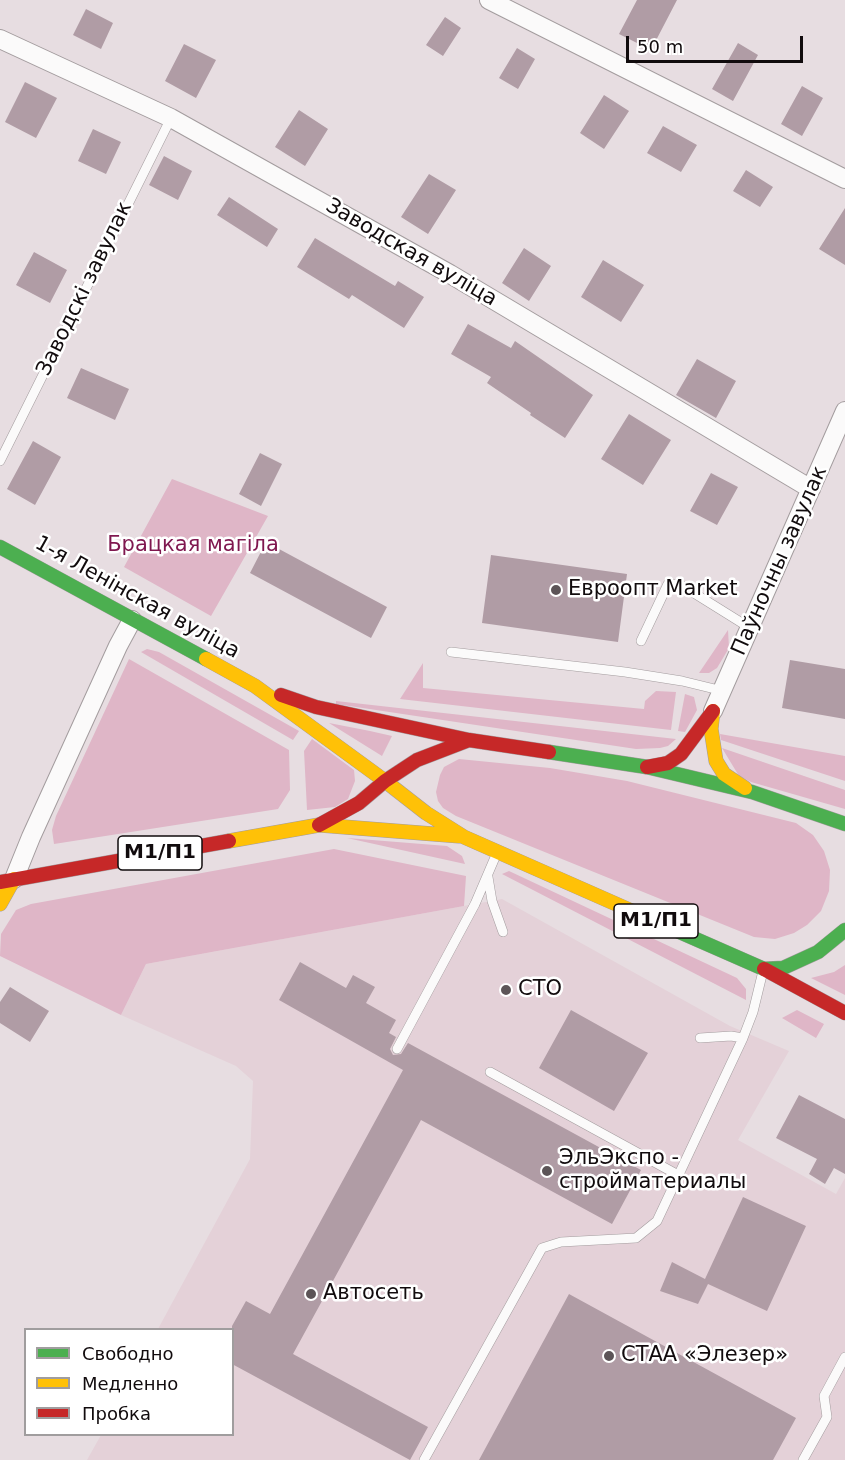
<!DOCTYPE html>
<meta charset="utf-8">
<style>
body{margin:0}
#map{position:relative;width:845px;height:1460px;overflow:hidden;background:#e7dde1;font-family:"DejaVu Sans",sans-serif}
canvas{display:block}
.legend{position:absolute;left:24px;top:1328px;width:210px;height:108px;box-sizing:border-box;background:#fff;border:2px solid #a09d9e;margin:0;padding:8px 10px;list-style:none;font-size:18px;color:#110b0d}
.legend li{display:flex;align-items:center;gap:12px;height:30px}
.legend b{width:30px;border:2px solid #a09d9e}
.scale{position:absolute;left:626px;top:36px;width:177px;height:27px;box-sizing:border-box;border:3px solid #110b0d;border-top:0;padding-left:8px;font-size:18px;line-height:21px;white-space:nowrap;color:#110b0d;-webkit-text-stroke:4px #fff;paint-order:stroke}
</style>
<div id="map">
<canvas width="845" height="1460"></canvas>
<ul class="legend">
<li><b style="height:8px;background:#4caf50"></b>Свободно</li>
<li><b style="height:8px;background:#ffc107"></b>Медленно</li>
<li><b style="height:8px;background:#c62828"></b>Пробка</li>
</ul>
<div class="scale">50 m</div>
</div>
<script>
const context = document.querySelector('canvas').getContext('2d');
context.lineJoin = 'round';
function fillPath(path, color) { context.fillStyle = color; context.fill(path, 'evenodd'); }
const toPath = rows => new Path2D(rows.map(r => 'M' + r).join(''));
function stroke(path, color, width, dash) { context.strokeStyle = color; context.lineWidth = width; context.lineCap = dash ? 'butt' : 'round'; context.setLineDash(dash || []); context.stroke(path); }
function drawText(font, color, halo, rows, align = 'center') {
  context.font = font + ' "DejaVu Sans",sans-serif'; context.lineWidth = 5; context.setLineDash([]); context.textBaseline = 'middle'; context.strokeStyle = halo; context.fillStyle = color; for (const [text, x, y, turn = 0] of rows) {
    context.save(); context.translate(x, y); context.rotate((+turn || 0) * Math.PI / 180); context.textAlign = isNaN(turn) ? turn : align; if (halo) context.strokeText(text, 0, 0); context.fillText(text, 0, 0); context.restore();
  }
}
const built = toPath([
 [502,899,730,1026,789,1051,738,1140,836,1194,845,1178,845,1460,87,1460,101,1435,232,1434,232,1330,158,1329,250,1159,253,1081,236,1066,121,1015,146,964]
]);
const green = toPath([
 [172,479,268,516,211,616,124,567],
 [728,630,729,648,717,668,709,673,699,673],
 [147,649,159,652,299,731,293,740,141,652],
 [129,659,289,750,290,790,278,809,54,844,52,830,56,816],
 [423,663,423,688,644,709,645,701,656,691,676,692,671,730,400,699],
 [685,694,694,697,697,710,685,732,678,731],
 [336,701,676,739,668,746,660,748,636,749,336,704],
 [329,723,370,731,392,736,382,756],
 [720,734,845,756,845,781,721,740],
 [312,739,354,770,355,781,348,799,335,807,307,810,304,751],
 [722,748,845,790,845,809,751,782,739,776],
 [459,759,550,768,627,781,796,823,813,835,824,851,830,870,829,891,821,911,807,925,794,933,775,939,754,937,456,816,443,808,438,801,436,792,440,775,444,767],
 [347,838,447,846,462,856,465,864],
 [334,849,466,876,464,906,146,964,121,1015,0,956,1,934,16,910,31,904],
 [509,871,737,978,746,989,746,1000,502,874],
 [845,965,845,995,811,978,834,972],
 [797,1010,824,1024,816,1038,782,1018]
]);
const building = toPath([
 [637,0,677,0,651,50,619,34],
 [86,9,113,23,101,49,73,35],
 [445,17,461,28,443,56,426,45],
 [738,43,758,55,733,101,712,89],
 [184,44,216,60,196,98,165,81],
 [517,48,535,59,518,89,499,78],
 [25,82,57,98,36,138,5,122],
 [802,86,823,98,802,136,781,124],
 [604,95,629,111,604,149,580,133],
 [299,110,328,129,305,166,275,147],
 [663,126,697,145,681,172,647,153],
 [93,129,121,142,106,174,78,161],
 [164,156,192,171,178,200,149,185],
 [746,170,773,187,760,207,733,191],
 [429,174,456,190,428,234,401,217],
 [229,197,278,229,267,247,217,215],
 [845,208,845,265,819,249],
 [315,238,395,286,398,281,424,297,404,328,352,295,349,299,297,267],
 [524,248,551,266,529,301,502,283],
 [34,252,67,270,50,303,16,285],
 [603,260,644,285,621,322,581,297],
 [468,324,511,348,515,341,593,395,565,438,530,415,531,413,487,383,491,377,451,354],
 [697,359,736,381,716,418,676,395],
 [81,368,129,389,115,420,67,398],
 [629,414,671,440,643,485,601,459],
 [33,441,61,457,35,505,7,489],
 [260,453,282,464,261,506,239,494],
 [711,473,738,487,717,525,690,511],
 [266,542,387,607,371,638,250,573],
 [491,555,627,574,618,642,482,623],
 [790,660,845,669,845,719,782,708],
 [300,962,346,988,353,975,375,987,366,1003,396,1020,389,1033,396,1037,390,1049,393,1055,401,1054,408,1043,641,1170,612,1224,421,1120,293,1354,428,1427,410,1460,232,1364,232,1326,246,1301,270,1314,403,1070,279,1000],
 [10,987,49,1011,30,1042,0,1023,0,1002],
 [571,1010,648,1053,614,1111,539,1068],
 [799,1095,845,1119,845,1174,834,1168,825,1184,809,1174,817,1159,776,1138],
 [743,1197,806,1226,767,1311,708,1284,698,1304,660,1291,672,1262,705,1279],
 [569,1294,796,1418,773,1460,479,1460]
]);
const lane = toPath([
 [0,461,171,118],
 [641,641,668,584,681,585,750,628],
 [451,652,625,672,682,681,723,691],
 [488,877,492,901,503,932],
 [700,1038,731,1036,743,1038],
 [397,1049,475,904,496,855],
 [490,1072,678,1175],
 [424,1460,542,1248,561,1242,636,1238,657,1221,743,1038,753,1012,763,971],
 [803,1460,827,1417,824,1396,845,1357]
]);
const street = toPath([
 [489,0,845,179],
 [0,39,171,118,450,274,811,489],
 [713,711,845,411],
 [14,879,31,837,118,646,132,620]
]);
const fast = toPath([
 [0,547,206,659],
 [549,752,647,767,752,792,845,824],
 [650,919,764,969,783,968,818,952,845,930]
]);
const slow = toPath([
 [206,659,255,686,385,781],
 [713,711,711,729,716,761,724,774,745,788],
 [385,781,426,813,464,837,650,919],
 [229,841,319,825,459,836],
 [0,904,14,879]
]);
const jam = toPath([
 [281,695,316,707,469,740],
 [647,767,668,763,681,754,713,711],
 [319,825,359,803,385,781,417,760,469,740,549,752],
 [0,882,229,841],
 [764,969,845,1013]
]);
const markers = [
 [556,590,6,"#5c5457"],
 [506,990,6,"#5c5457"],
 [547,1171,6,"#5c5457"],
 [311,1294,6,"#5c5457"],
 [609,1356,6,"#5c5457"]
];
const shields = [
 [160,853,84],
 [656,921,84]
];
const shieldNames = [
 ["М1/П1",160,853],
 ["М1/П1",656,921]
];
const streetNames = [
 ["Заводская вуліца",411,253,30],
 ["Заводскі завулак",85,289,-64],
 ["Паўночны завулак",780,561,-66],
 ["1-я Ленінская вуліца",137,598,29]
];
const parkNames = [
 ["Брацкая магіла",193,546]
];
const poiNames = [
 ["Евроопт Market",568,590],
 ["СТО",518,990],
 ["ЭльЭкспо -",559,1159],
 ["стройматериалы",559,1183],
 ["Автосеть",323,1294],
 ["СТАА «Элезер»",621,1356]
];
fillPath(built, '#e4d1d8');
fillPath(green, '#dfb6c7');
fillPath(building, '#b09ca5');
stroke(lane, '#a39c9e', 10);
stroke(street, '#a39c9e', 20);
stroke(fast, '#a39c9e', 15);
stroke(slow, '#a39c9e', 15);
stroke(jam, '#a39c9e', 15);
stroke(lane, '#fbfafa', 9);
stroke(street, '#fbfafa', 18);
stroke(fast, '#4caf50', 14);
stroke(slow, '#ffc107', 14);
stroke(jam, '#c62828', 14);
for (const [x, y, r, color] of markers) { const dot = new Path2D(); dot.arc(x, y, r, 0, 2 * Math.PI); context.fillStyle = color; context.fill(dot); stroke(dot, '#fff', 2); }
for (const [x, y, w] of shields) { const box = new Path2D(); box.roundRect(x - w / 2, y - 17, w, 34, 4.5); context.fillStyle = '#fff'; context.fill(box); stroke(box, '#110b0d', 1.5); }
drawText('bold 20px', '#110b0d', null, shieldNames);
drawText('21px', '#110b0d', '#fff', streetNames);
drawText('21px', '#7f174f', '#fff', parkNames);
drawText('21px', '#110b0d', '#fff', poiNames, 'left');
</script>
